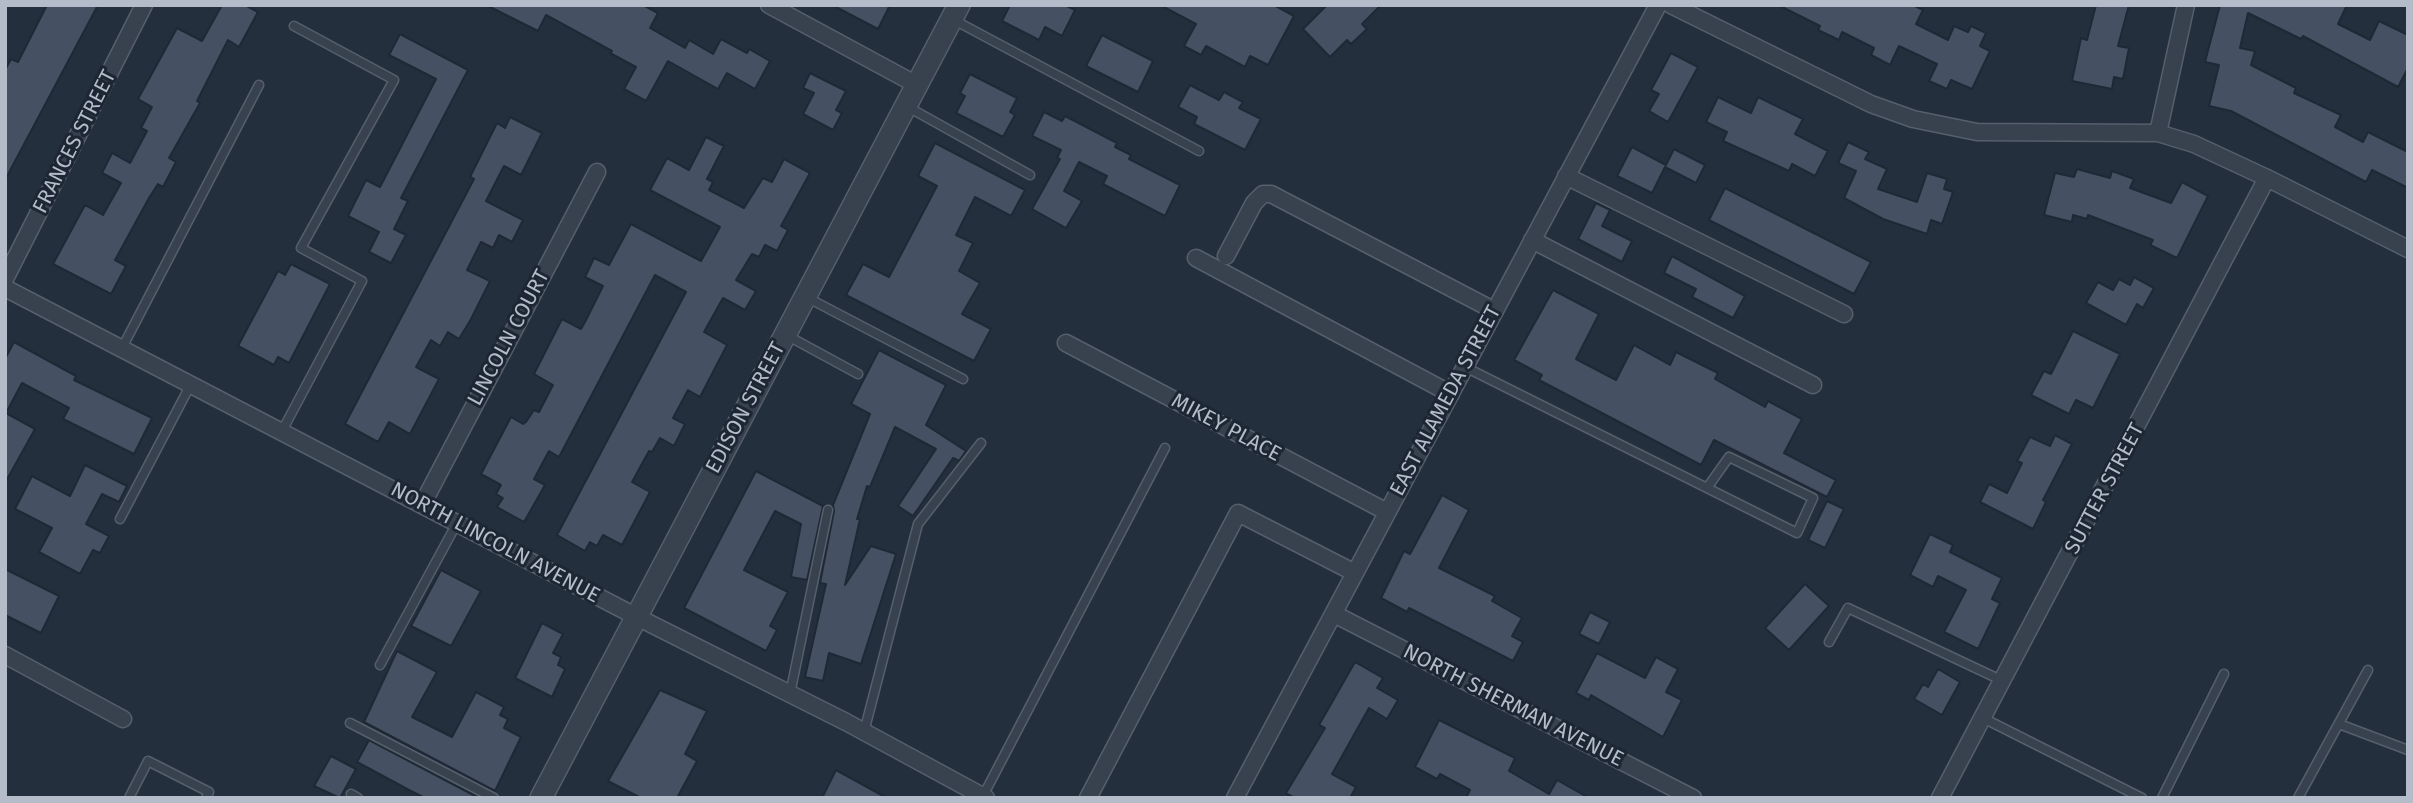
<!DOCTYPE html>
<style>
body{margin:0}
#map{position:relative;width:2413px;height:803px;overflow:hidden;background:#242f3e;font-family:"Fira Sans",sans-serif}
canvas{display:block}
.frame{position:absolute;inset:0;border:7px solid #b4bcc9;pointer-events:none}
</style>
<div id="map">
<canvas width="2413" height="803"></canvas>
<div class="frame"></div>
</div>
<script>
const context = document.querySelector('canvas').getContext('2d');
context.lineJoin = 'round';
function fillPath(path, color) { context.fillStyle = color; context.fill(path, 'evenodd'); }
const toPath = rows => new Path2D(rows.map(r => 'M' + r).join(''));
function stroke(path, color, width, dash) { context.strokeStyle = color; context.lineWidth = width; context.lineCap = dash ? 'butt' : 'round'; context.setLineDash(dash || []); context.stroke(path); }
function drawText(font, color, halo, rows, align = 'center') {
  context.font = font + ' "Fira Sans",sans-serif'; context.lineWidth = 6; context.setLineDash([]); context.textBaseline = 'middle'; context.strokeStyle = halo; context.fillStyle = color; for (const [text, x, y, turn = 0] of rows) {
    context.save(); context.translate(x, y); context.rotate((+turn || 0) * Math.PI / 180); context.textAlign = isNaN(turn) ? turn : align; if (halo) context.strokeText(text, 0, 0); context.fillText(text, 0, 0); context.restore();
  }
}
const building = toPath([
 [47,5,98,5,5,180,5,70,11,59,18,62,47,5],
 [222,5,245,5,258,12,239,47,228,40,197,101,200,103,169,158,176,162,163,187,158,184,149,198,115,260,126,266,111,294,53,264,85,205,103,215,121,183,102,173,112,153,130,163,147,131,141,128,152,107,138,99,177,28,202,41,222,5],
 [486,5,643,5,658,13,650,28,685,48,689,40,713,54,721,39,747,53,749,49,770,61,755,89,727,73,718,89,668,61,646,101,624,89,636,67,610,53,612,51,546,15,538,31,486,5],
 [832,5,890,5,878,29,832,5],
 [1010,5,1065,5,1075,10,1062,36,1045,27,1039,40,1002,21,1010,5],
 [1160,5,1274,5,1294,16,1268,65,1250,56,1245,67,1206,46,1201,55,1184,46,1196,24,1160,5],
 [1327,5,1381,5,1362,24,1367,29,1351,44,1347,40,1330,57,1303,29,1327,5],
 [1778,5,1913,5,1923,10,1916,24,1948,40,1954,26,1968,32,1971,26,1986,33,1980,46,1990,51,1972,89,1951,80,1947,89,1929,81,1937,64,1899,46,1890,65,1871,55,1874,48,1842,32,1839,40,1818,30,1820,26,1778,5],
 [2096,5,2129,5,2118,46,2129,48,2123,79,2114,77,2112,89,2072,81,2081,38,2087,40,2096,5],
 [2220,5,2347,5,2338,24,2370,40,2379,21,2408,35,2408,68,2398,87,2303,36,2301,39,2248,13,2240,48,2255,51,2251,65,2296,88,2294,93,2341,115,2335,127,2363,142,2368,132,2408,152,2408,188,2372,170,2366,182,2231,111,2209,106,2219,65,2205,62,2220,5],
 [400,34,468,70,401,198,408,201,394,229,406,235,391,263,369,252,379,232,348,216,366,180,380,187,436,79,389,55,400,34],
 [1102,35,1153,61,1138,92,1086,66,1102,35],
 [1671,53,1698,67,1668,122,1649,111,1659,94,1651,90,1671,53],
 [810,73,846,91,836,110,842,113,833,130,803,114,814,93,803,88,810,73],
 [970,74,1017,98,1010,112,1015,115,1003,137,956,113,965,96,960,93,970,74],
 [1190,85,1219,100,1224,92,1243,102,1239,108,1261,119,1245,150,1194,124,1197,117,1178,107,1190,85],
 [1718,97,1751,113,1758,97,1803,119,1795,134,1828,151,1815,176,1792,164,1789,171,1723,141,1727,132,1706,122,1718,97],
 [1044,112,1062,121,1065,116,1117,143,1115,147,1131,155,1129,159,1180,185,1165,216,1103,184,1107,176,1079,162,1064,191,1082,201,1066,228,1032,209,1060,159,1057,158,1061,150,1032,136,1044,112],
 [510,117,542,133,521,175,504,166,486,201,523,220,512,242,499,235,493,248,481,242,467,270,490,281,471,319,459,339,448,332,440,346,431,340,416,367,439,379,410,434,389,422,378,442,345,424,474,179,470,177,497,123,505,128,510,117],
 [706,137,724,146,707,179,713,182,709,190,744,208,763,178,772,182,784,159,810,173,781,226,788,230,777,251,765,245,759,257,752,254,736,280,756,291,745,310,723,298,704,332,727,345,700,397,688,390,673,418,685,424,674,446,660,438,652,452,649,451,632,482,650,492,622,545,603,535,597,546,590,542,585,551,557,535,686,292,655,275,559,457,549,451,534,479,545,485,524,522,497,507,503,498,496,494,501,485,481,474,511,417,523,424,526,422,534,410,539,412,553,385,534,374,562,319,581,329,586,320,603,286,585,277,594,258,609,265,631,224,701,261,720,227,650,190,667,158,689,170,706,137],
 [1848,142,1869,152,1865,159,1887,169,1878,189,1917,202,1927,173,1947,179,1944,189,1953,192,1942,224,1931,220,1927,234,1883,219,1844,198,1856,171,1838,163,1848,142],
 [935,143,1025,190,1011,216,975,197,956,235,973,243,959,271,980,283,962,314,991,329,974,361,846,295,863,264,889,277,937,186,918,176,935,143],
 [1632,147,1666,165,1674,149,1705,165,1696,183,1665,167,1652,193,1617,176,1632,147],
 [2077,169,2110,178,2112,171,2134,179,2130,188,2171,203,2182,182,2208,196,2177,258,2150,245,2153,240,2088,215,2087,219,2073,215,2072,222,2044,215,2055,173,2074,177,2077,169],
 [1725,188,1871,262,1854,294,1709,220,1725,188],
 [1596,203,1610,210,1602,226,1632,241,1622,262,1578,239,1596,203],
 [1672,256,1745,296,1733,318,1692,297,1696,289,1664,273,1672,256],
 [291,264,330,284,289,363,278,357,274,365,238,346,278,271,285,275,291,264],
 [2134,277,2154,288,2143,308,2137,304,2126,325,2086,303,2098,282,2113,290,2119,279,2130,285,2134,277],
 [1553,290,1599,314,1576,359,1616,380,1634,345,1670,365,1676,352,1718,373,1715,379,1765,407,1768,401,1802,419,1784,453,1836,480,1827,497,1714,440,1701,465,1539,380,1542,375,1514,360,1553,290],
 [2073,331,2120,354,2093,408,2076,400,2069,414,2031,395,2044,371,2051,374,2073,331],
 [14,342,76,376,74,380,152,418,134,454,63,419,69,408,22,383,6,413,35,429,5,483,5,359,14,342],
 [879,350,946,385,926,425,966,451,959,461,953,458,913,516,898,506,936,449,895,427,870,487,867,486,857,519,860,519,845,585,871,546,896,554,861,664,829,653,823,681,805,677,826,584,820,583,834,511,833,505,870,414,851,404,879,350],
 [2055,435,2072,444,2043,500,2046,502,2033,529,1980,502,1989,484,2007,493,2022,463,2017,461,2030,437,2050,446,2055,435],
 [85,465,127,486,119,502,102,494,86,524,109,536,100,553,93,550,80,574,39,552,52,528,15,509,32,476,70,496,85,465],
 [756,471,823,506,807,580,791,577,801,524,775,511,744,570,788,592,770,626,777,630,766,651,684,608,756,471],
 [1442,495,1469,510,1439,568,1495,596,1492,601,1522,618,1512,636,1523,642,1513,661,1409,608,1407,612,1381,598,1404,551,1410,554,1442,495],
 [1827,501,1844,509,1825,548,1808,540,1827,501],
 [1930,534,1953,545,1950,552,2002,578,1992,599,2000,603,1978,649,1944,632,1966,590,1938,576,1933,587,1910,575,1930,534],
 [5,569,59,596,41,633,5,615,5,569],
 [441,570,481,591,451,646,411,626,441,570],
 [1805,584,1829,606,1789,650,1765,628,1805,584],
 [1590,612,1610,622,1599,644,1579,634,1590,612],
 [542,623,563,634,553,653,561,657,558,665,565,669,552,697,515,678,542,623],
 [397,651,437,672,412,717,452,737,476,692,504,707,500,715,508,719,504,728,521,737,495,791,364,722,397,651],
 [1597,653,1645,678,1656,657,1678,669,1666,692,1682,700,1663,737,1591,695,1589,700,1576,693,1597,653],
 [1355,662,1383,678,1377,688,1398,700,1387,719,1369,708,1332,774,1356,787,1350,798,1295,798,1286,793,1325,728,1319,725,1355,662],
 [1938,669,1960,682,1942,715,1914,699,1923,684,1928,687,1938,669],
 [660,690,707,711,685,754,697,761,677,798,641,798,608,781,660,690],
 [1439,720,1515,758,1509,771,1549,794,1557,780,1589,798,1466,798,1470,790,1440,774,1437,779,1415,767,1439,720],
 [369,740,479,798,425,798,409,790,357,762,369,740],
 [331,756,356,769,340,798,314,786,331,756],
 [836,770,887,798,822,798,836,770]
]);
const service = toPath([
 [954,20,1199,151],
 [908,107,1030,175],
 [808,298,963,379],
 [788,336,858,374],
 [122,348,259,85],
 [1465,367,1797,533,1813,498,1729,457,1707,488],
 [282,431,362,281,301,248,394,80,294,26],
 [120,519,191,384],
 [1829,642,1848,608,2003,681],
 [380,665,457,523],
 [790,694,828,510],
 [1983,718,2142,798],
 [350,723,494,798],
 [2339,724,2408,750],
 [864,732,918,524,981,443],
 [351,794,358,798],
 [983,796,1165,448],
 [129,798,148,761,209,792,206,798],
 [2162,798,2224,674],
 [2298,798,2368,670]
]);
const minor = toPath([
 [769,5,917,85],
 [1671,5,1871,104,1913,119,1977,132,2158,133,2194,144,2267,178,2408,249],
 [2158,133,2186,5],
 [1566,176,1844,314],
 [1532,240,1813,385],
 [1226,256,1254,203,1263,194,1271,194,1495,311],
 [1196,258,1451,394],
 [5,279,144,5],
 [5,288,637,617,846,722,986,798],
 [1066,343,1387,512],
 [422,505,597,172],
 [1334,614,1693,798],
 [5,655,123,719],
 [1088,798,1238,513,1355,573],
 [1235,798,1658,5],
 [1940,798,2267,178]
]);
const tertiary = toPath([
 [541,798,959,5]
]);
const streetNames = [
 ["FRANCES STREET",75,142,-63],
 ["LINCOLN COURT",509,338,-62],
 ["EAST ALAMEDA STREET",1446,401,-62],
 ["EDISON STREET",746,408,-62],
 ["MIKEY PLACE",1226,428,28],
 ["SUTTER STREET",2105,489,-62],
 ["NORTH LINCOLN AVENUE",495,543,28],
 ["NORTH SHERMAN AVENUE",1513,706,27]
];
fillPath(building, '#455162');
stroke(building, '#1f2835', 2);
stroke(service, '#565f6c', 11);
stroke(minor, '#565f6c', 19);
stroke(tertiary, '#565f6c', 24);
stroke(service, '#38414e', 8);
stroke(minor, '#38414e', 16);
stroke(tertiary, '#38414e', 21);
drawText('21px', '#b4bcc9', '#1d2633', streetNames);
</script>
